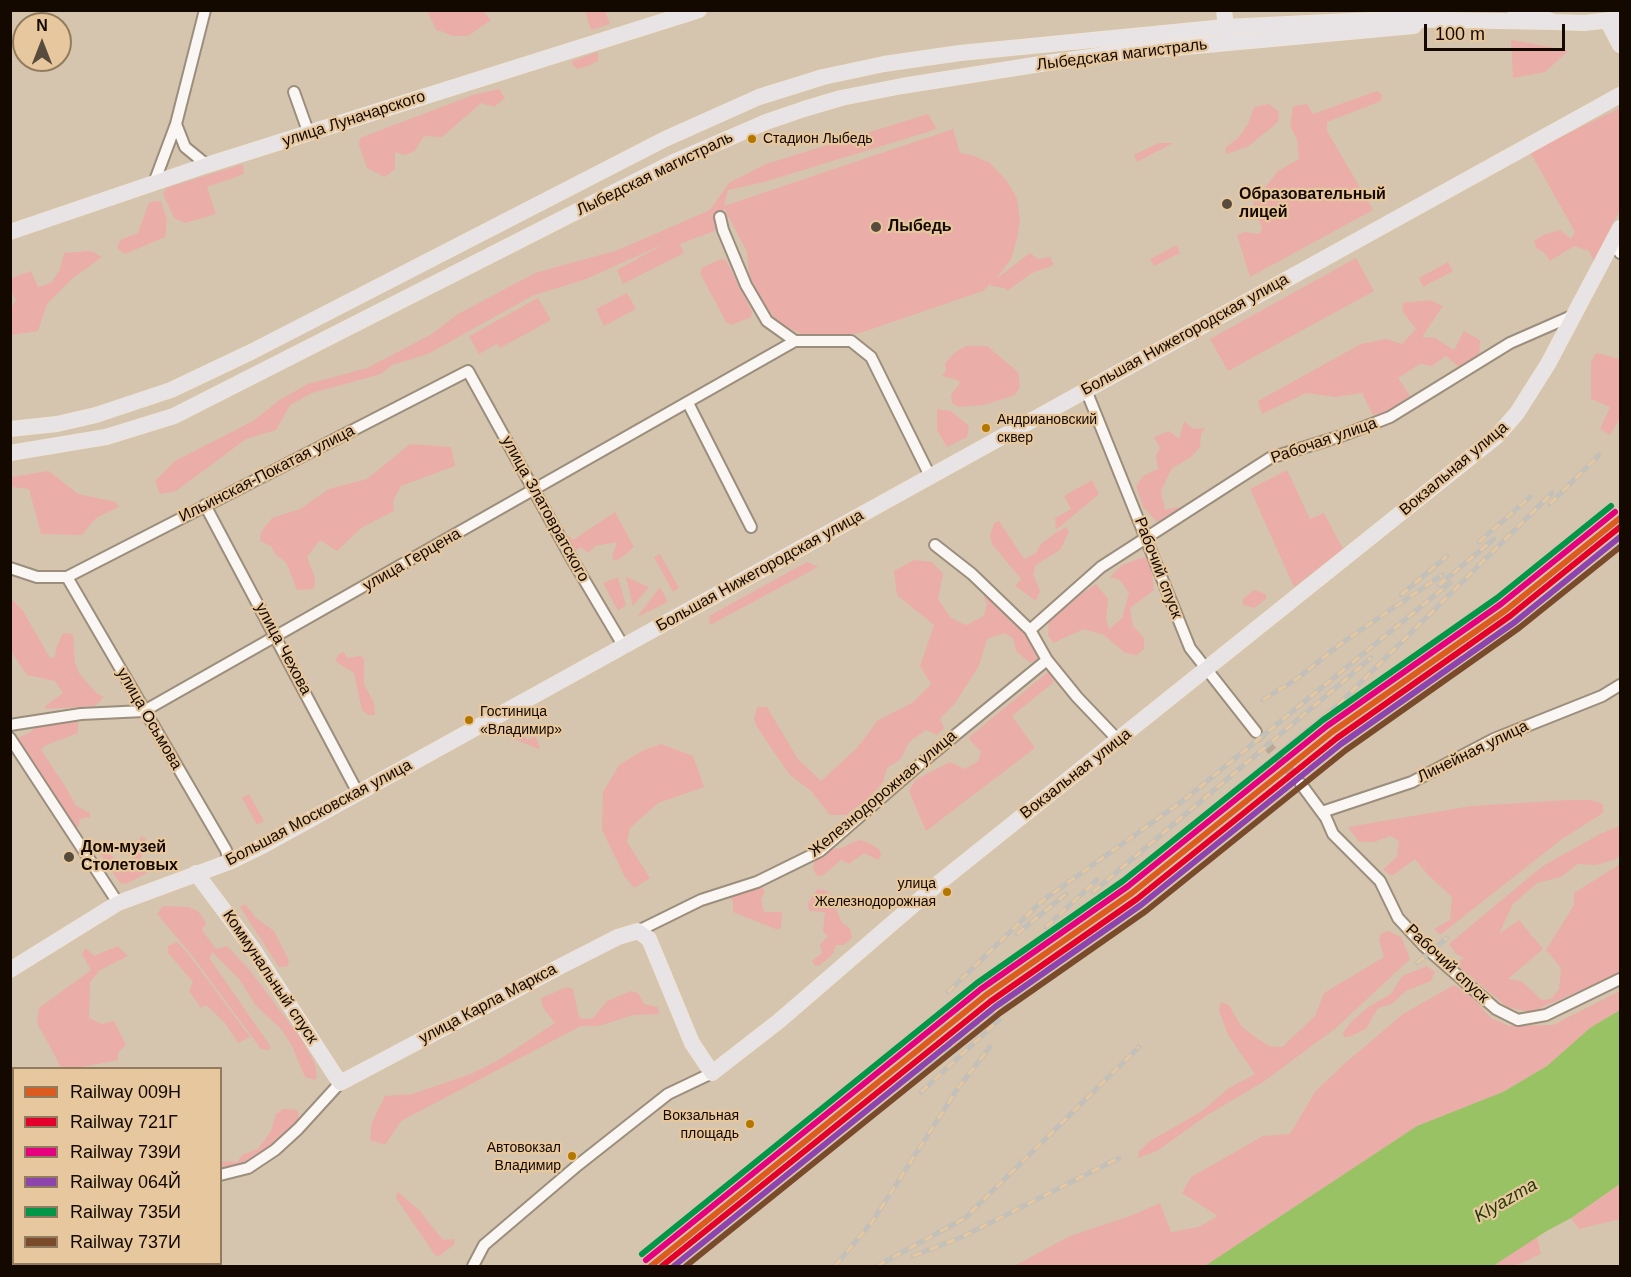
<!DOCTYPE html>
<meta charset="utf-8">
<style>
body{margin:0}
#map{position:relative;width:1631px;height:1277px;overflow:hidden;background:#d6c5ae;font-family:Arial,sans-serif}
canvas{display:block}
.frame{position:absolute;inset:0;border:12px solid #130900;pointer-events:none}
.legend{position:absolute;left:12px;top:1067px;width:210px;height:198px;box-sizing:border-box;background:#e7c79d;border:2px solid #927b5e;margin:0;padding:8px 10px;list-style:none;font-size:18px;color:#130900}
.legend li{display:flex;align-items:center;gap:12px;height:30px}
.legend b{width:30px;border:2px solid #927b5e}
.north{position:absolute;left:12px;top:12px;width:60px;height:60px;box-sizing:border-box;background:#e7c79d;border:2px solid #927b5e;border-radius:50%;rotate:0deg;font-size:16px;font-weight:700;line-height:24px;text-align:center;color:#130900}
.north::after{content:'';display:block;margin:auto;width:21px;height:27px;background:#574b3d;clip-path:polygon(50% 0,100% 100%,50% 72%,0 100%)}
.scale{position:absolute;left:1424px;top:24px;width:141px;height:27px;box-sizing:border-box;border:3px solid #130900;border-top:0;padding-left:8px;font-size:18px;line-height:21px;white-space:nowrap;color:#130900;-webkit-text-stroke:4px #e7c79d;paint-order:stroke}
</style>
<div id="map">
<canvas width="1631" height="1277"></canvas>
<div class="frame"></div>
<ul class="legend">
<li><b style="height:8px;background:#dc5c1f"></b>Railway 009Н</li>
<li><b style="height:8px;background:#e4002b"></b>Railway 721Г</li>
<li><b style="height:8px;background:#e5007d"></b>Railway 739И</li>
<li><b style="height:8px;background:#8e44ad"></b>Railway 064Й</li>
<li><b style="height:8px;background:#029649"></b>Railway 735И</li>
<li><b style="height:8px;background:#7a4b2a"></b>Railway 737И</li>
</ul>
<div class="north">N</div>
<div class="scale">100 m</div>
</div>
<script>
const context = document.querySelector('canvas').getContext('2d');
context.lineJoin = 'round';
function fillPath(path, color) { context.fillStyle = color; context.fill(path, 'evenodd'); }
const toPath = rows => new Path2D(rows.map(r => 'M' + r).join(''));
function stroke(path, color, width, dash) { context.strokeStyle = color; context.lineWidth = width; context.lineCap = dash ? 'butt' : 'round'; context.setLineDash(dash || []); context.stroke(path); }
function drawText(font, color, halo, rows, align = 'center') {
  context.font = font + ' Arial,sans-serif'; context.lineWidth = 4.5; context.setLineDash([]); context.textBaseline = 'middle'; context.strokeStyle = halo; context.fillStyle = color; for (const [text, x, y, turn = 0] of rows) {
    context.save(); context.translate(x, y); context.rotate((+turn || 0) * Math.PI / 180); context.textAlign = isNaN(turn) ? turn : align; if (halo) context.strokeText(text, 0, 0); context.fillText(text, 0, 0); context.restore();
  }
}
const green = toPath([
 [427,11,483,11,491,20,468,36,452,36,441,31,437,31],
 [585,11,605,11,610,24,591,30],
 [1511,40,1562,49,1568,51,1545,72,1513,78],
 [598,52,598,61,588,66,577,69,572,64,572,61],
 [499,89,505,98,494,107,481,103,442,137,424,136,415,151,405,155,395,152,395,169,385,177,367,168,359,145,360,138,473,95],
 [1377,91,1382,95,1381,101,1327,122,1327,131,1373,210,1250,277,1237,235,1245,232,1259,234,1262,229,1253,203,1278,171,1299,159,1297,139,1290,126,1293,106,1307,104,1313,114],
 [1269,104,1279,112,1278,122,1249,146,1227,154,1225,148,1238,138,1248,124,1254,107],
 [1620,108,1620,210,1594,261,1589,251,1574,246,1550,261,1544,252,1537,249,1534,241,1543,235,1560,230,1571,239,1575,232,1530,152],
 [928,114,937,129,764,182,728,190,724,206,953,129,960,153,972,155,990,163,1007,181,1017,198,1020,220,1017,239,1011,259,996,279,1030,253,1038,259,1050,257,1054,265,1032,273,1007,291,1005,288,991,286,991,283,983,291,860,333,827,338,805,336,774,320,757,294,749,274,747,252,724,208,717,230,680,244,684,253,623,284,617,270,664,244,586,279,532,296,428,354,392,365,381,374,312,393,290,405,276,430,246,439,176,491,160,494,155,481,175,461,253,421,281,399,308,384,367,368,432,334,458,314,535,273,618,250,710,210,729,183,766,164],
 [1159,143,1173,143,1137,162,1134,155],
 [240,165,243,165,244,174,207,187,216,214,185,223,174,218,163,194,166,188],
 [161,201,167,220,165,237,125,254,117,248,120,240,138,233,149,202],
 [1177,245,1180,253,1154,266,1150,259],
 [91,251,102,257,73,278,47,304,38,331,11,335,11,308,16,300,11,291,12,278,31,271,38,287,51,283,60,269,64,253],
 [1356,258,1374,291,1228,371,1210,339],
 [721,259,726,260,752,312,751,317,732,325,726,322,700,273,702,268],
 [1448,262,1453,271,1423,287,1419,278],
 [627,293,636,309,604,326,596,309],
 [538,298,551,320,500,348,497,344,479,354,469,336],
 [1430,300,1443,306,1422,337,1435,338,1454,350,1464,331,1480,340,1479,356,1460,368,1446,356,1432,366,1420,364,1398,378,1410,396,1389,412,1373,415,1362,393,1335,397,1306,393,1262,414,1258,401,1361,344,1386,339,1402,344,1416,329,1403,312,1402,303],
 [966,346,987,346,1018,372,1020,387,1015,395,984,405,959,407,952,403,951,395,960,383,958,380,942,376,946,371,945,364,954,353],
 [1596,353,1620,359,1620,418,1610,435,1600,429,1610,407,1591,399,1591,362],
 [937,409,951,411,969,426,967,437,947,447,937,430],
 [1184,421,1193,429,1205,428,1201,434,1200,447,1190,458,1172,468,1161,491,1165,510,1177,507,1180,509,1157,522,1143,507,1136,486,1143,476,1158,469,1156,455,1160,448,1154,437,1169,431,1179,439],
 [410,444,451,447,455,466,401,486,393,501,394,511,361,528,337,551,320,540,307,557,315,577,314,589,297,590,286,562,276,555,271,546,260,541,261,532,272,518,300,509,329,489,367,479],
 [1287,470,1310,519,1324,513,1343,549,1294,587,1250,489],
 [49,471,78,494,116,502,119,507,96,518,82,535,41,534,29,489,11,487,11,480,12,477],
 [1092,480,1099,494,1056,530,1055,518,1071,509,1064,496],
 [615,512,634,547,621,558,614,561,612,556,617,542,595,546,588,553,581,547,575,551,572,547,567,539,569,536,573,540],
 [999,521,1024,559,1036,553,1041,544,1054,534,1066,527,1069,532,1060,550,1036,565,1033,574,1040,591,1036,601,1015,586,1021,579,992,544,990,536,994,523],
 [660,554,679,588,673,592,654,557],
 [1144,557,1151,565,1154,590,1130,608,1133,626,1144,638,1144,649,1137,655,1125,653,1104,635,1084,629,1053,643,1048,635,1049,623,1065,606,1096,584,1108,599,1106,619,1109,629,1122,618,1129,593,1120,580,1110,577,1122,565],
 [914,560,932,562,943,574,938,599,951,618,966,625,984,616,987,604,983,594,999,603,1024,629,1041,656,1030,663,1016,651,1013,638,1004,633,987,639,979,666,955,703,940,719,944,728,937,735,926,730,909,742,901,759,887,768,883,782,868,799,846,815,830,815,811,791,790,775,769,745,756,725,754,719,757,707,767,707,798,759,821,781,857,748,878,720,912,703,931,684,920,666,934,625,897,595,894,571],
 [807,562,818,567,710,625,709,616],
 [618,577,626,605,618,611,603,583],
 [626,577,649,587,633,606],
 [660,587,668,602,637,617],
 [1254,590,1266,594,1266,599,1254,608,1243,605,1243,599],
 [10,597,23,611,50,658,55,657,56,648,63,633,73,634,75,662,79,673,96,693,104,697,95,706,46,709,45,706,63,693,55,681,27,675,11,651],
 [344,652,347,658,360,656,364,658,364,684,374,703,375,715,368,715,362,710,354,673,335,661,339,654],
 [1049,671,1054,682,1012,716,1035,748,926,831,909,791,915,780,950,762,965,769,978,761,981,752,968,738],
 [71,719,78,722,78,733,46,745,41,750,67,789,76,806,90,813,90,817,80,819,78,827,72,828,16,739,31,732,36,726],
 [528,727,529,730,523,734,527,740,535,736,540,747,538,749,510,737],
 [661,744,693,756,704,787,658,803,630,828,627,842,650,878,634,888,625,877,602,830,603,792,619,765,642,751],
 [249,794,264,821,257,825,242,798],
 [1569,800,1591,800,1603,804,1603,813,1562,839,1440,935,1434,929,1450,920,1452,897,1427,874,1415,859,1392,876,1383,870,1397,856,1399,841,1390,836,1374,842,1359,842,1348,827,1471,806],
 [1620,826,1620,855,1614,860,1596,865,1578,864,1561,877,1537,883,1513,904,1499,934,1519,920,1543,949,1508,979,1521,981,1542,1000,1551,999,1559,989,1561,968,1546,950,1574,905,1574,893,1620,864,1620,973,1531,1012,1507,1007,1456,964,1464,958,1456,954,1449,944,1527,879,1546,864,1602,833],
 [141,836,146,838,141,859,149,861,147,873,126,884,120,883,93,843,108,852,120,864,129,865,134,860],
 [859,840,867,842,879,849,881,855,878,860,864,853,849,864,841,860,822,876,817,876,813,869,815,860,828,849,841,848],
 [757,886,762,887,765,891,761,900,764,912,782,912,781,927,778,930,733,912,733,901,729,896],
 [817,889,828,891,842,923,850,928,852,938,844,945,836,945,833,954,820,965,815,966,812,961,822,953,820,945,828,936,823,932,825,912,809,911,808,904],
 [245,904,256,918,274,931,289,961,288,966,279,967,240,907],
 [163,906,188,907,198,911,206,923,202,930,216,949,227,946,249,969,302,1040,315,1064,317,1077,315,1080,305,1077,291,1044,280,1028,255,1005,240,980,212,952,210,959,271,1047,269,1050,261,1049,190,953,157,914],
 [1388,931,1401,937,1410,959,1336,1028,1263,1082,1209,1114,1157,1151,1138,1158,1139,1151,1150,1141,1202,1111,1229,1088,1255,1074,1228,1035,1219,1011,1221,1002,1229,1005,1241,1026,1255,1037,1269,1046,1282,1047,1315,1016,1324,993,1384,957,1379,939,1381,933],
 [177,942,189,955,250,1037,238,1043,225,1023,206,1005,201,1008,189,991,193,982,168,953,168,946],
 [118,946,128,956,100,970,90,982,89,1018,102,1024,114,1021,126,1045,118,1052,118,1060,77,1068,61,1067,37,1023,39,1008,91,970,82,954,86,948,94,956],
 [1427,966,1435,972,1431,981,1406,991,1392,1004,1378,1008,1366,1029,1349,1037,1344,1037,1343,1033,1351,1022,1368,1007,1391,994,1402,976],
 [1454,985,1470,995,1491,1018,1509,1026,1553,1025,1620,991,1620,1010,1590,1028,1547,1066,1503,1092,1417,1126,1205,1266,1014,1266,1070,1236,1133,1215,1160,1203,1171,1232,1199,1227,1218,1216,1182,1193,1191,1177,1263,1136,1290,1134,1315,1092,1344,1064,1403,1014],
 [567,987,573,989,579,1017,583,1019,593,1018,607,1001,631,991,638,993,644,1004,658,1007,659,1014,633,1015,599,1026,581,1026,401,1121,385,1145,370,1140,372,1122,385,1096,412,1094,471,1074,497,1061,555,1023,543,1008,541,998],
 [283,1109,297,1110,299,1116,295,1125,273,1145,241,1165,221,1170,220,1161,237,1162,242,1155,258,1149,271,1131,276,1114],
 [1620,1184,1620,1219,1579,1229,1571,1218],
 [397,1191,419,1210,443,1240,454,1239,455,1244,439,1256,435,1255,396,1198],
 [1537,1236,1541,1254,1515,1266,1493,1266]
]);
const water = toPath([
 [1620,1010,1620,1184,1571,1218,1545,1232,1493,1266,1205,1266,1417,1126,1503,1092,1547,1066,1590,1028]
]);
const minorTunnel = toPath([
 [1256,732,1301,784]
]);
const minor = toPath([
 [294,92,309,134],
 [176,124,185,147,207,165],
 [154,183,176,124,205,10],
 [720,217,723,230,746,285,767,321,795,341,851,341,871,357,930,476],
 [1614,241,1620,253],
 [1086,390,1190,648,1256,732],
 [688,403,751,527],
 [205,505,358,793],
 [935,545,972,574,1030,630,1047,660,1077,697,1119,741],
 [10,568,37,577,67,577,468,371,573,561,624,647],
 [67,577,226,850,229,862],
 [1030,630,1101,567,1270,458,1341,436,1390,417,1510,343,1574,315],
 [10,725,81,714,144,711,795,341],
 [10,738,118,903],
 [1301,784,1326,818,1333,834,1380,881,1398,918,1424,946,1496,1009,1518,1020,1546,1015,1620,979],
 [1322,812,1412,782,1494,739,1602,696,1620,685],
 [638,931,701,900,757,882,820,851,926,759,1047,660],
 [220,1175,248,1168,275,1150,298,1129,340,1083],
 [62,1266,64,1264],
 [473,1266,484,1245,578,1165,668,1094,712,1073]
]);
const major = toPath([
 [1224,10,1227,35],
 [1515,10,1554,22,1584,23,1620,19],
 [1608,22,1620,45],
 [10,232,207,165,699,10],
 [10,429,57,424,96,415,171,390,251,352,665,139,759,97,823,77,884,64,960,53,1225,27,1392,19,1554,22],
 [10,453,106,437,174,416,676,161,766,122,804,109,841,98,902,86,1047,63,1119,53,1414,26],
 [196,873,253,949,340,1083,561,966,618,937,638,931,649,939,692,1043,712,1073,779,1021,940,882,1497,436,1517,413,1548,364,1620,228],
 [10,970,118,903,229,862,264,845,1620,95]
]);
const rail = toPath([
 [1550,504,1599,455],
 [1479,542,1530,497],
 [1439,585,1494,539],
 [1401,595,1447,556],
 [1400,695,1549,596],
 [1263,700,1298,678,1343,642,1442,575],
 [1093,892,1371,658],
 [1046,927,1097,880],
 [1017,934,1066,894],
 [1417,963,1447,938],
 [948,992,1042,901,1184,800,1450,583],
 [921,1047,988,983,1021,955,1152,858,1337,706,1552,493],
 [909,1079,1095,932],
 [921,1092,999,1020],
 [913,1256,962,1237,1119,1158],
 [835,1266,872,1222,958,1088,990,1047],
 [877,1266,965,1218,1139,1047]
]);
const rail1 = toPath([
 [651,1266,986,995,1132,893,1332,732,1506,610,1620,518]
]);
const rail2 = toPath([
 [662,1266,991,1001,1137,899,1337,738,1510,616,1620,527]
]);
const rail3 = toPath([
 [646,1260,981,989,1127,887,1327,726,1501,604,1615,512]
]);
const rail4 = toPath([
 [674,1266,995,1007,1141,905,1341,744,1515,622,1620,537]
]);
const rail5 = toPath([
 [642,1254,977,983,1123,881,1323,720,1497,598,1611,506]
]);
const rail6 = toPath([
 [686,1266,1000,1013,1146,911,1346,750,1519,628,1620,547]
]);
const markers = [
 [752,139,5,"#b37700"],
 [1227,204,6,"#574b3d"],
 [876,227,6,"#574b3d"],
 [986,428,5,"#b37700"],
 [469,720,5,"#b37700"],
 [69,857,6,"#574b3d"],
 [947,892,5,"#b37700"],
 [750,1124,5,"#b37700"],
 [572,1156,5,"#b37700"]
];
const busNames = [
 ["Стадион Лыбедь",763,139],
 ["Андриановский",997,420],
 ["сквер",997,438],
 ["Гостиница",480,712],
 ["«Владимир»",480,730],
 ["улица",936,884,"right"],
 ["Железнодорожная",936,902,"right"],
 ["Вокзальная",739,1116,"right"],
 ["площадь",739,1134,"right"],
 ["Автовокзал",561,1148,"right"],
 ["Владимир",561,1166,"right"]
];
const streetNames = [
 ["Лыбедская магистраль",1122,55,-7],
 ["улица Луначарского",354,119,-18],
 ["Лыбедская магистраль",655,174,-26],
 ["Большая Нижегородская улица",1185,335,-29],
 ["Рабочая улица",1324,441,-19],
 ["Вокзальная улица",1454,469,-40],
 ["Ильинская-Покатая улица",267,474,-27],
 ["улица Златовратского",545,509,61],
 ["улица Герцена",412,560,-30],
 ["Рабочий спуск",1158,568,69],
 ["Большая Нижегородская улица",760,571,-29],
 ["улица Чехова",283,649,62],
 ["улица Осьмова",149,719,60],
 ["Линейная улица",1473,752,-26],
 ["Вокзальная улица",1076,774,-38],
 ["Железнодорожная улица",883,794,-40],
 ["Большая Московская улица",319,813,-28],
 ["Рабочий спуск",1447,964,43],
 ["Коммунальный спуск",270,977,56],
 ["улица Карла Маркса",488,1004,-28]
];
const poiNames = [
 ["Образовательный",1239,195],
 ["лицей",1239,213],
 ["Лыбедь",888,227],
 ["Дом-музей",81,848],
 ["Столетовых",81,866]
];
const waterNames = [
 ["Klyazma",1506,1201,-30]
];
fillPath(green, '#eaada8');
fillPath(water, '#98c264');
stroke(minorTunnel, '#b9a994', 10, [10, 5]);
stroke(minor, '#9b8e7c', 14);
stroke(major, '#ede5db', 16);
stroke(minor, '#f9f6f3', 10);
stroke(major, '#e8e3e4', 14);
stroke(rail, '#c3bfb9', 5);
stroke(rail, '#e7c79d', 3, [9]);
stroke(rail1, '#dc5c1f', 6);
stroke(rail2, '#e4002b', 6);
stroke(rail3, '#e5007d', 6);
stroke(rail4, '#8e44ad', 6);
stroke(rail5, '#029649', 6);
stroke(rail6, '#7a4b2a', 6);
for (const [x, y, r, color] of markers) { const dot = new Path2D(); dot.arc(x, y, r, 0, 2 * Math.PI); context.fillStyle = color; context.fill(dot); stroke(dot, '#e7c79d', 2); }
drawText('14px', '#130900', '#e7c79d', busNames, 'left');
drawText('16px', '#130900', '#e7c79d', streetNames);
drawText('bold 16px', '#130900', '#e7c79d', poiNames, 'left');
drawText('italic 18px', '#1f3907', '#e7c79d', waterNames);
</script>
